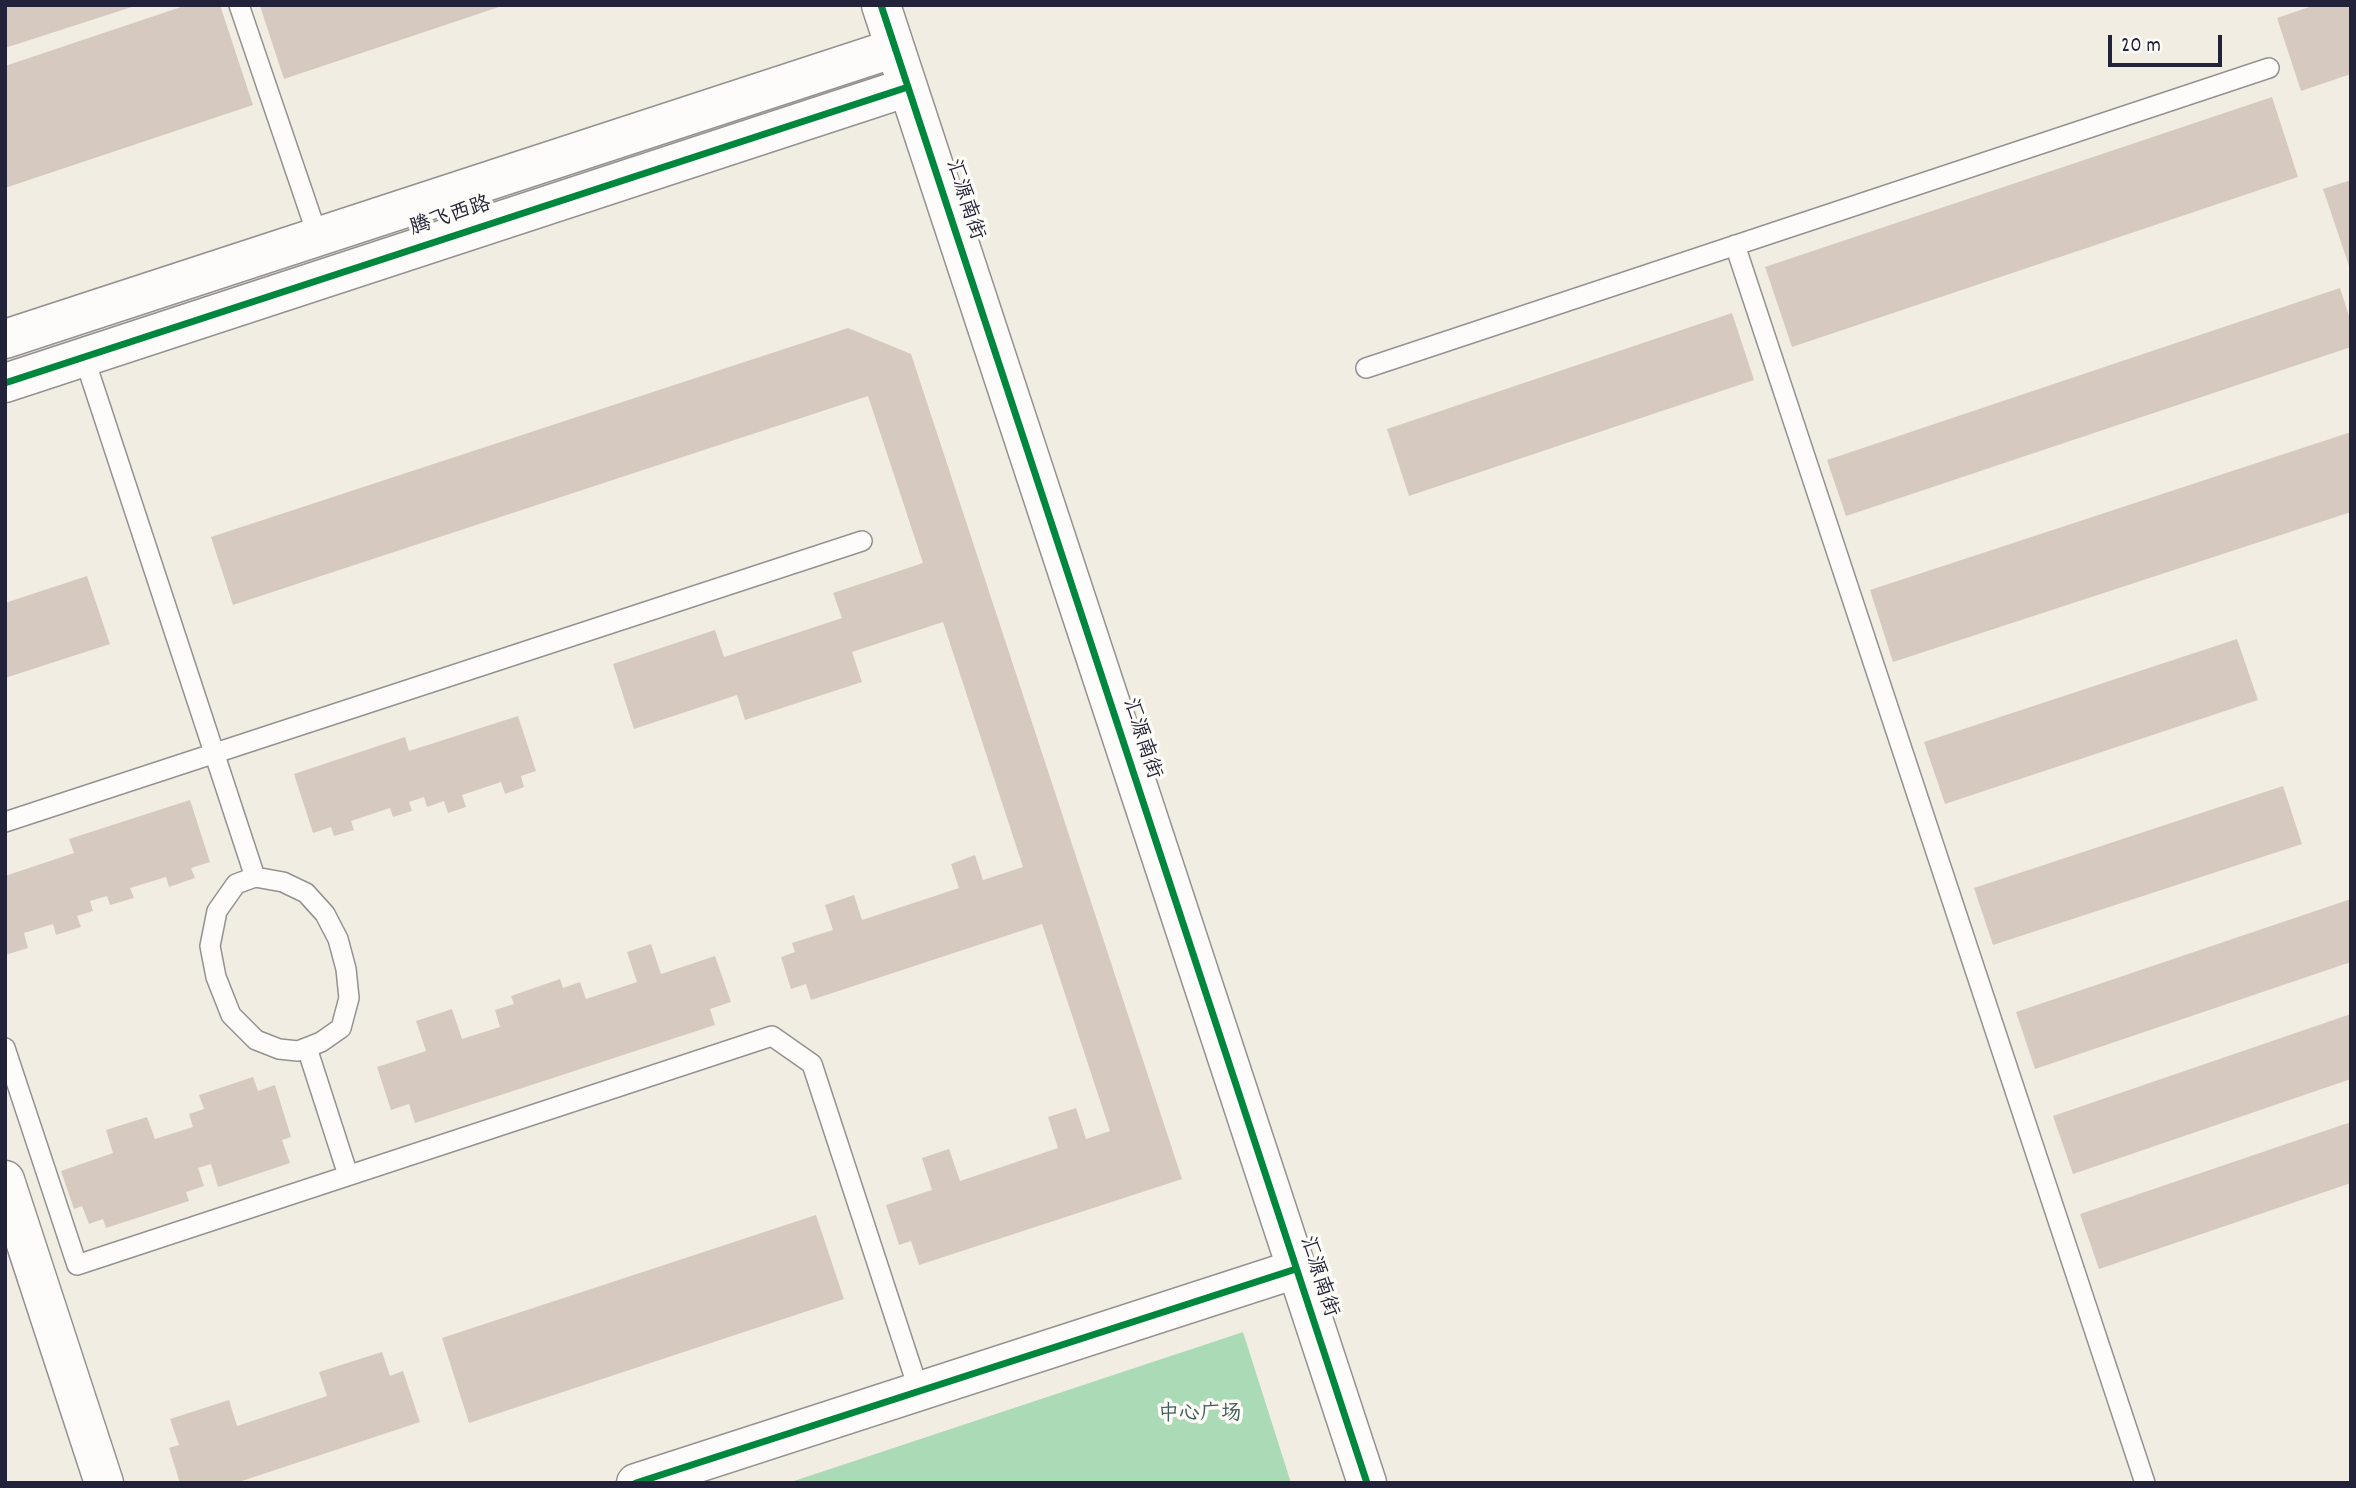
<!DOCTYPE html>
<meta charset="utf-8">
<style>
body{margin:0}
#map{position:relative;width:2356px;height:1488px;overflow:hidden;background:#f2ede3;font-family:Dekko,sans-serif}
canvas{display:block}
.frame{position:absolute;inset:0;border:7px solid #22223b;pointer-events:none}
.scale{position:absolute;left:2108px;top:35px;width:114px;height:32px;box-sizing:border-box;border:4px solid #22223b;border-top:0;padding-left:9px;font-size:21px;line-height:24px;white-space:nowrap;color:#22223b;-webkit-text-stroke:5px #fdfcf7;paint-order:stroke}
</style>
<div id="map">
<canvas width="2356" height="1488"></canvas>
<div class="frame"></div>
<div class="scale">20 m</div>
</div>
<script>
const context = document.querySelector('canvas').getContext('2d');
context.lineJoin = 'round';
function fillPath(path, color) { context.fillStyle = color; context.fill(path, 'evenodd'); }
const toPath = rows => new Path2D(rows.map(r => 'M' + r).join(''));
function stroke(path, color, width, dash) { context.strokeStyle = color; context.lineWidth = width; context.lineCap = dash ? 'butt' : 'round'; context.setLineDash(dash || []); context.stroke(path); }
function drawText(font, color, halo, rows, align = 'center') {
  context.font = font + ' Dekko,"LXGW WenKai TC",sans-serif'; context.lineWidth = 7; context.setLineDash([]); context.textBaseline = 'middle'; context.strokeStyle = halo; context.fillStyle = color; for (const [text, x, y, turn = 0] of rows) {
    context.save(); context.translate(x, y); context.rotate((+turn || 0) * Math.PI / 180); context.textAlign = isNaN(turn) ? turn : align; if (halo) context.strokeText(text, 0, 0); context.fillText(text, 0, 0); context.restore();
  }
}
const green = toPath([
 [1243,1332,1291,1483,788,1483]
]);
const building = toPath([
 [5,5,135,5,135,6,5,48],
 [187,5,220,5,253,105,5,188,5,66],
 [505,5,284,79,260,6,261,5],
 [2315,5,2351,5,2351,74,2301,91,2277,18],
 [2272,97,2298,177,1792,347,1765,267],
 [2351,180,2351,269,2350,269,2323,189],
 [2340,288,2351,322,2351,347,1846,516,1827,460],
 [1732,313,1754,380,1409,496,1387,429],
 [848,328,911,354,1182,1179,919,1265,911,1241,899,1245,886,1205,932,1190,922,1158,949,1149,960,1181,1058,1148,1048,1117,1076,1108,1086,1139,1110,1131,1042,924,811,1000,806,984,791,989,781,957,795,952,792,943,833,930,825,905,854,895,862,920,959,888,951,864,975,855,983,880,1023,867,943,622,852,652,862,682,745,720,737,695,634,729,613,664,715,630,724,657,842,618,833,593,923,563,868,396,233,605,211,537],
 [2351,432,2351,512,1893,662,1870,590],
 [87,576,110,644,5,678,5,603],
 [2237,639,2258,700,1945,804,1924,742],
 [518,716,536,771,521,776,524,787,505,794,501,782,462,795,466,807,448,813,444,801,427,807,424,797,409,802,412,811,393,817,390,808,351,821,354,830,334,836,331,827,313,833,294,774,405,737,409,751],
 [2283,786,2302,844,1993,945,1974,888],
 [190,800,210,862,191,868,195,878,169,887,166,877,130,888,134,898,110,905,107,896,90,901,93,911,77,916,81,927,56,935,53,924,24,933,28,948,5,955,5,876,74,853,69,839],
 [2351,899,2351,962,2035,1069,2016,1012],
 [651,944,661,974,715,956,731,1002,710,1009,715,1025,415,1123,409,1104,391,1110,377,1067,426,1051,416,1021,452,1009,462,1039,500,1027,495,1010,514,1004,511,996,560,979,563,988,580,982,586,999,637,982,627,952],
 [2351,1014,2351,1079,2073,1174,2053,1116],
 [253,1077,258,1091,275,1085,291,1137,282,1140,290,1163,218,1187,211,1164,198,1168,204,1186,186,1192,189,1201,106,1228,103,1219,89,1224,82,1206,74,1209,61,1171,113,1153,106,1130,147,1117,155,1139,193,1127,189,1114,204,1109,199,1095],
 [2351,1122,2351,1183,2099,1269,2080,1214],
 [816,1215,844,1299,469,1423,442,1338],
 [382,1352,390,1376,403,1371,420,1422,236,1483,180,1483,169,1448,179,1445,170,1419,229,1400,237,1426,327,1396,319,1372]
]);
const lane = toPath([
 [239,5,318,237],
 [1735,245,2145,1483],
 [84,357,255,877],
 [1366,368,2269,68],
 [5,822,862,541],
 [255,877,283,882,306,893,325,914,338,939,346,969,349,998,341,1028,321,1042,298,1051,279,1049,256,1040,231,1015,216,977,210,946,217,911,236,884,255,877],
 [5,1048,77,1265,772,1036,812,1064,919,1391],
 [307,1048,348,1175]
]);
const street = toPath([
 [5,1180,104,1483],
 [636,1483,1296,1269]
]);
const secondary = toPath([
 [881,5,1367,1483],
 [5,339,895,48],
 [5,383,908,87]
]);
const cycleway = toPath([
 [881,5,1367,1483],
 [5,383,908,87],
 [636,1483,1296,1269]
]);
const streetNames = [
 ["汇源南街",963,200,72],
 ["腾飞西路",451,218,-18],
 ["汇源南街",1140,739,72],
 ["汇源南街",1317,1277,72]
];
const parkNames = [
 ["中心广场",1200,1416]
];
fillPath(green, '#aadab6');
fillPath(building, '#d6c9c0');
stroke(lane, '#949290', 22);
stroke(street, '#949290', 41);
stroke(secondary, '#949290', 41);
stroke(lane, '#fdfcfb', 19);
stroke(street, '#fdfcfb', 38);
stroke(secondary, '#fdfcfb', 38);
stroke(cycleway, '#00873e', 7);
drawText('21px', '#22223b', '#fdfcf7', streetNames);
drawText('21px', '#3d5d59', '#fdfcf7', parkNames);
</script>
